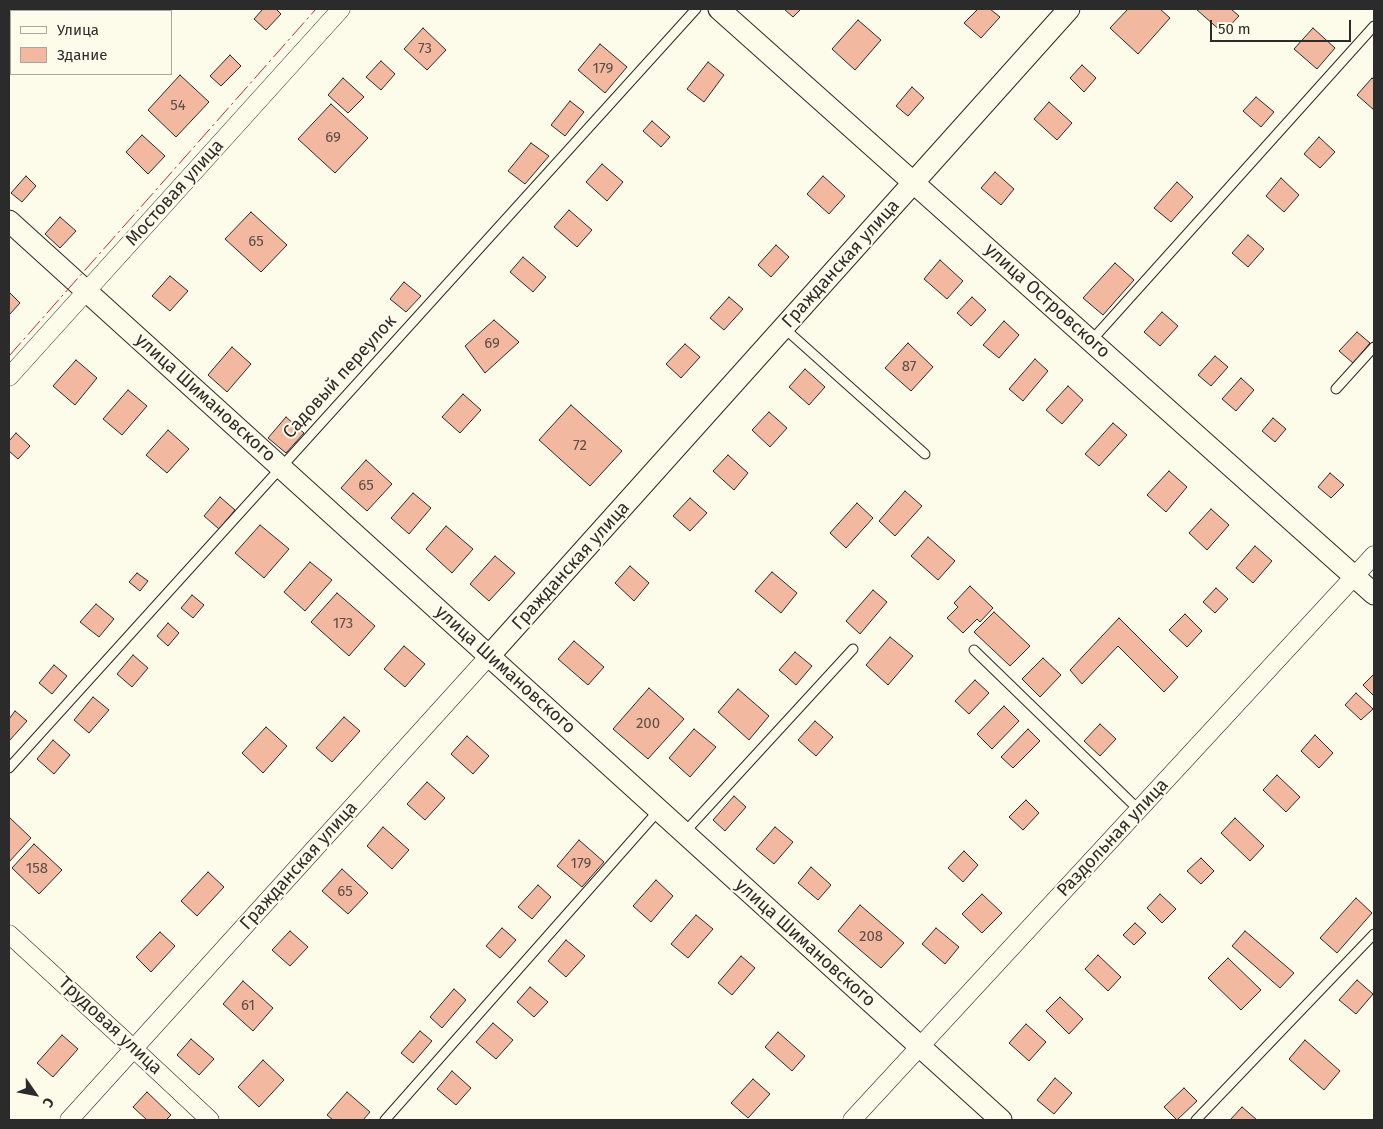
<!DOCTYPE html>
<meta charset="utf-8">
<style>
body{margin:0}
#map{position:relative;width:1383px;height:1129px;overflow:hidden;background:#fdfbea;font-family:"Fira Sans",sans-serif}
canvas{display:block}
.frame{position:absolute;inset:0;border:10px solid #2b2b2b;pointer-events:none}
.legend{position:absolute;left:10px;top:10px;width:162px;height:65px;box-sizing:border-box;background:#fdfbea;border:1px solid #a9a89e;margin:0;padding:6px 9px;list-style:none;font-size:15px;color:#2b2b2b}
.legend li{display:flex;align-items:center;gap:10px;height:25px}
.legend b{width:25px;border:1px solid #a9a89e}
.north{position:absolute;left:10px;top:1069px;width:50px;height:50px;-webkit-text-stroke:4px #fdfbea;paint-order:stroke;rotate:123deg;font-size:14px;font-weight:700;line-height:20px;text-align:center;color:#2b2b2b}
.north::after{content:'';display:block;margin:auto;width:18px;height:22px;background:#2b2b2b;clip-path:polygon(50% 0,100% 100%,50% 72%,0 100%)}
.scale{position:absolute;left:1210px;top:20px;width:141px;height:22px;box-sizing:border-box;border:2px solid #2b2b2b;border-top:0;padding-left:6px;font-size:15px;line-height:18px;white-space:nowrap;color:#2b2b2b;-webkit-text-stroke:4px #fdfbea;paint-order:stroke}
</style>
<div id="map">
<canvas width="1383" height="1129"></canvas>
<div class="frame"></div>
<ul class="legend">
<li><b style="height:6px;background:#fdfbea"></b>Улица</li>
<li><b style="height:14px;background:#f2b8a0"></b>Здание</li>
</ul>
<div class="north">С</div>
<div class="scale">50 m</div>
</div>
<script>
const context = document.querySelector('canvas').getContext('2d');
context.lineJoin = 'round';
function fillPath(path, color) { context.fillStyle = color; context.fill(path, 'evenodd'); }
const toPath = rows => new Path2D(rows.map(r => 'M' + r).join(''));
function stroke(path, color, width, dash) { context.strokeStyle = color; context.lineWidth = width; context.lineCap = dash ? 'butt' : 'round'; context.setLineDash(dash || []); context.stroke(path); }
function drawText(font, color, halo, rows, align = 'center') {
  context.font = font + ' "Fira Sans",sans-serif'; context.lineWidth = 4; context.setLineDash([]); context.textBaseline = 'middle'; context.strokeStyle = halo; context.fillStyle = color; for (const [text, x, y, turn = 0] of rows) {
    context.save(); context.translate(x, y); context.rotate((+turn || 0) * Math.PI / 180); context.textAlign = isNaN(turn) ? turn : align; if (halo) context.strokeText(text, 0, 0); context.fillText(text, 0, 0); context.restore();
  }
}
const building = toPath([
 [263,9,276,9,281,14,266,30,254,19,263,9],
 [784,9,801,9,793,17,784,9],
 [978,9,990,9,1000,17,981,38,964,23,978,9],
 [1128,9,1160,9,1170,18,1138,54,1110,28,1128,9],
 [1196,9,1231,9,1239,16,1223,33,1196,9],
 [858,20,881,40,855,70,832,49,858,20],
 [423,28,446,50,427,70,404,49,423,28],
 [1313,28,1335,48,1317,69,1294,49,1313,28],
 [600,44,627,67,605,93,578,70,600,44],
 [230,55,241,66,221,86,210,76,230,55],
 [381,61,395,74,381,90,366,77,381,61],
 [708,62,724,75,704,102,687,89,708,62],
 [1082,65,1096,78,1084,92,1070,78,1082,65],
 [180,75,209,102,176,137,148,110,180,75],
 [343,78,364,97,348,113,328,95,343,78],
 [1372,78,1374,80,1374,110,1357,95,1372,78],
 [912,87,924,98,908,116,896,106,912,87],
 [1256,97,1274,112,1261,127,1243,111,1256,97],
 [570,101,584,112,565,136,551,125,570,101],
 [1049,102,1072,123,1057,140,1034,119,1049,102],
 [331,104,368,138,335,173,298,139,331,104],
 [652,121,670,137,661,147,643,131,652,121],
 [142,135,165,156,148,174,126,152,142,135],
 [1319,137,1335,152,1320,168,1304,154,1319,137],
 [531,143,549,156,525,184,508,171,531,143],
 [602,164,623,182,607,201,586,182,602,164],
 [995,172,1014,189,1001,205,981,188,995,172],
 [26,176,36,186,22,202,11,193,26,176],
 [823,176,845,196,829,214,807,194,823,176],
 [1281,178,1299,195,1284,212,1266,196,1281,178],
 [1177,182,1193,197,1171,222,1154,208,1177,182],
 [569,210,592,230,577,247,554,227,569,210],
 [251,212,287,245,261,272,225,239,251,212],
 [60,217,76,231,60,248,45,234,60,217],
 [1248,235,1264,249,1248,267,1232,253,1248,235],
 [776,245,789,257,771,277,758,265,776,245],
 [523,257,546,277,533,292,510,272,523,257],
 [940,260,963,281,947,299,924,279,940,260],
 [1115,263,1134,280,1103,315,1083,298,1115,263],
 [170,276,188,291,170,311,152,296,170,276],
 [404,282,421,296,406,312,390,299,404,282],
 [9,292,20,303,9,315,9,292],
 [729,297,743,309,724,330,710,318,729,297],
 [972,297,986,310,971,326,957,313,972,297],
 [1162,312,1178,326,1160,346,1144,332,1162,312],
 [494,320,519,342,485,373,465,346,494,320],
 [1004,321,1019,335,999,358,983,345,1004,321],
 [1357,332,1370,343,1353,363,1339,351,1357,332],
 [908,343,933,367,911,391,885,368,908,343],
 [685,344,700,357,681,378,666,364,685,344],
 [232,347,251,364,227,392,208,375,232,347],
 [1215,356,1228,367,1211,386,1198,375,1215,356],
 [1035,359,1048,371,1023,401,1009,389,1035,359],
 [76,360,97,378,75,405,53,386,76,360],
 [805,369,825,387,809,405,789,387,805,369],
 [1241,378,1254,390,1236,411,1222,399,1241,378],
 [1068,386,1083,400,1062,424,1046,410,1068,386],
 [128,390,147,406,122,435,103,419,128,390],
 [463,394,481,410,460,433,442,417,463,394],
 [571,405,622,451,590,486,539,440,571,405],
 [769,412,787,428,770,447,752,430,769,412],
 [286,417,304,433,286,453,268,438,286,417],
 [1273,418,1286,429,1275,442,1262,431,1273,418],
 [1113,423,1127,435,1099,466,1085,454,1113,423],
 [168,430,189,449,167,473,146,455,168,430],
 [16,433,30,446,18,459,9,451,9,441,16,433],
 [728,455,748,473,734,490,713,471,728,455],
 [366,460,392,484,367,511,341,488,366,460],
 [1169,471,1187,487,1166,512,1147,495,1169,471],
 [1330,473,1344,485,1331,498,1318,487,1330,473],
 [905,491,922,506,895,536,879,521,905,491],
 [413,493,431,508,409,534,391,518,413,493],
 [220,497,235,510,219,529,204,516,220,497],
 [690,498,707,513,690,531,673,516,690,498],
 [857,503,873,518,846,548,830,533,857,503],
 [1211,509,1229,525,1207,550,1189,533,1211,509],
 [260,525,289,549,264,578,235,553,260,525],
 [446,526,473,549,452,573,426,549,446,526],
 [928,537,955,561,938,580,911,556,928,537],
 [1255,546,1272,561,1253,583,1236,568,1255,546],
 [495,556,515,573,489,601,470,584,495,556],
 [310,562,332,580,305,611,284,592,310,562],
 [630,566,649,583,634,601,615,583,630,566],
 [772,572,797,593,781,613,755,591,772,572],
 [137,573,148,581,140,591,129,582,137,573],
 [970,586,993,608,980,622,977,619,963,633,947,618,958,607,954,603,970,586],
 [1216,588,1228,599,1215,613,1203,602,1216,588],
 [873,590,887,602,860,634,846,621,873,590],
 [337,593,375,626,349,656,311,622,337,593],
 [192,595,204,605,193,618,181,608,192,595],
 [96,604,114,619,99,637,80,622,96,604],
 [994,612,1030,646,1010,666,974,632,994,612],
 [1185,614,1202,631,1187,647,1169,630,1185,614],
 [1119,618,1178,677,1164,692,1118,646,1082,684,1070,670,1119,618],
 [168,623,179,633,168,646,157,636,168,623],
 [890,637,913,656,888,685,866,665,890,637],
 [574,641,604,667,588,685,558,659,574,641],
 [404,646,425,664,405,687,384,669,404,646],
 [795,652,812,666,796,685,779,670,795,652],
 [133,655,148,668,132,687,117,674,133,655],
 [1043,658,1061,675,1040,697,1022,679,1043,658],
 [54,665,67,676,52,694,39,683,54,665],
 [1374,674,1374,696,1363,685,1374,674],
 [975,680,989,693,969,714,955,701,975,680],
 [649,688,684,719,648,759,613,729,649,688],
 [738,689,769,716,749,740,718,712,738,689],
 [1356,693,1373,709,1361,720,1345,705,1356,693],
 [93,697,109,710,89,733,74,720,93,697],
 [1004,706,1019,721,992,749,977,734,1004,706],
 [15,711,27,721,9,741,9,719,15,711],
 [344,717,360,731,332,762,316,748,344,717],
 [815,721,833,737,816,756,798,740,815,721],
 [1100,724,1116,739,1100,756,1084,741,1100,724],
 [266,727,287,746,263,773,242,753,266,727],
 [694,729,716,747,690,777,669,758,694,729],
 [1028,729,1040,741,1013,768,1001,757,1028,729],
 [1315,735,1333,753,1319,768,1301,751,1315,735],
 [467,736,489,756,473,774,451,754,467,736],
 [53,740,70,755,54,774,37,759,53,740],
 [1277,775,1300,797,1286,812,1263,790,1277,775],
 [427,782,445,798,425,820,407,804,427,782],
 [734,796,746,807,725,831,713,820,734,796],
 [1026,800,1039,813,1023,830,1009,817,1026,800],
 [9,817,31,838,9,862,9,817],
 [1235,818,1264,846,1250,861,1221,833,1235,818],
 [383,827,409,850,392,869,367,846,383,827],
 [775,827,793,842,774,864,756,849,775,827],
 [579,840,604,862,582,887,557,866,579,840],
 [34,844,62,870,39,894,12,868,34,844],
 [964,851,978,865,963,882,948,868,964,851],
 [1201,858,1214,871,1201,884,1187,871,1201,858],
 [811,867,831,885,818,900,798,883,811,867],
 [342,869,368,893,348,914,322,891,342,869],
 [208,872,224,887,197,916,181,901,208,872],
 [656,880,673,896,651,922,633,906,656,880],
 [538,885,551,897,532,919,518,907,538,885],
 [982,894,1002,913,982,933,962,914,982,894],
 [1160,894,1176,909,1162,923,1147,908,1160,894],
 [1356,898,1372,913,1337,953,1320,938,1356,898],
 [860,905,904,943,881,968,838,931,860,905],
 [696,915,713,929,688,958,671,944,696,915],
 [1135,923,1146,933,1134,945,1123,935,1135,923],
 [502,928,516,940,500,958,486,946,502,928],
 [936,928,959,947,945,964,922,944,936,928],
 [290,931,308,947,290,966,272,950,290,931],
 [1245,931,1294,973,1280,988,1232,946,1245,931],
 [160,932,175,946,151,972,136,957,160,932],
 [566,940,585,956,566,977,548,961,566,940],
 [1098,955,1121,977,1108,991,1085,969,1098,955],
 [741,956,755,968,732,995,718,983,741,956],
 [1228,958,1261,990,1241,1010,1208,978,1228,958],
 [1357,980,1373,994,1356,1014,1339,1000,1357,980],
 [243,981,273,1008,253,1031,223,1004,243,981],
 [530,987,548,1002,534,1017,517,1002,530,987],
 [454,989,466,1000,442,1028,430,1017,454,989],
 [1060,997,1083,1019,1069,1034,1046,1011,1060,997],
 [493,1023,513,1040,496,1059,476,1042,493,1023],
 [1026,1024,1046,1042,1029,1061,1009,1043,1026,1024],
 [420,1031,432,1041,413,1063,401,1053,420,1031],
 [778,1032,805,1056,792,1071,765,1047,778,1032],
 [62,1035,78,1049,53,1077,37,1063,62,1035],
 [191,1039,214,1059,199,1075,177,1055,191,1039],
 [1305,1040,1340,1071,1324,1090,1289,1059,1305,1040],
 [263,1060,284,1080,259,1107,238,1087,263,1060],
 [452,1071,471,1088,456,1105,437,1089,452,1071],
 [1055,1078,1072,1093,1054,1114,1037,1100,1055,1078],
 [753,1079,770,1094,748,1118,731,1103,753,1079],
 [1184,1088,1197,1101,1177,1120,1164,1107,1184,1088],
 [147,1092,171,1115,166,1120,147,1120,133,1107,147,1092],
 [347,1092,370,1112,363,1120,333,1120,327,1115,347,1092],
 [1242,1107,1257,1120,1230,1120,1242,1107]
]);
const service = toPath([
 [784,328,925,454],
 [1091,341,1374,26],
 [1336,389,1374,347],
 [974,650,1139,810],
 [9,768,696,9],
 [684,833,853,649],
 [385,1120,659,810],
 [1196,1120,1374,934]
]);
const minor = toPath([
 [9,377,341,9],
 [9,934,134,1049,210,1120],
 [69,1120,489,656],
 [852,1120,1374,555]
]);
const tertiary = toPath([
 [719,9,1374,594],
 [9,221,1001,1120],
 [489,656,1069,9]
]);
const power = toPath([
 [9,356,316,9]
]);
const numberNames = [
 ["73",425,49],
 ["179",603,69],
 ["54",178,106],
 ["69",333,138],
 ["65",256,242],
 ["69",492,344],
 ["87",909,367],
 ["72",580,446],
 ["65",366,486],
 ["173",343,624],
 ["200",648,724],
 ["179",581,864],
 ["158",37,869],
 ["65",345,892],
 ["208",871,937],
 ["61",248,1006]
];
const streetNames = [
 ["Мостовая улица",175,193,-48],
 ["Гражданская улица",841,264,-48],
 ["улица Островского",1047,301,42],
 ["Садовый переулок",340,377,-48],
 ["улица Шимановского",205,398,42],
 ["Гражданская улица",571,566,-48],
 ["улица Шимановского",505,670,42],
 ["Раздольная улица",1113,838,-47],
 ["Гражданская улица",299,866,-48],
 ["улица Шимановского",805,943,42],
 ["Трудовая улица",110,1026,43]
];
fillPath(building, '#f2b8a0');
stroke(building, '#2b2b2b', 1);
stroke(service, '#2b2b2b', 11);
stroke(minor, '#2b2b2b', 19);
stroke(tertiary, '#2b2b2b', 23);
stroke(service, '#fdfbea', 9);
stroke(minor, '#fdfbea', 18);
stroke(tertiary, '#fdfbea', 21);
stroke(power, '#c62828', 1, [18, 4, 2.5, 4]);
drawText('15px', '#5d4e48', null, numberNames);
drawText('18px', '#2b2b2b', '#fdfbea', streetNames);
</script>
